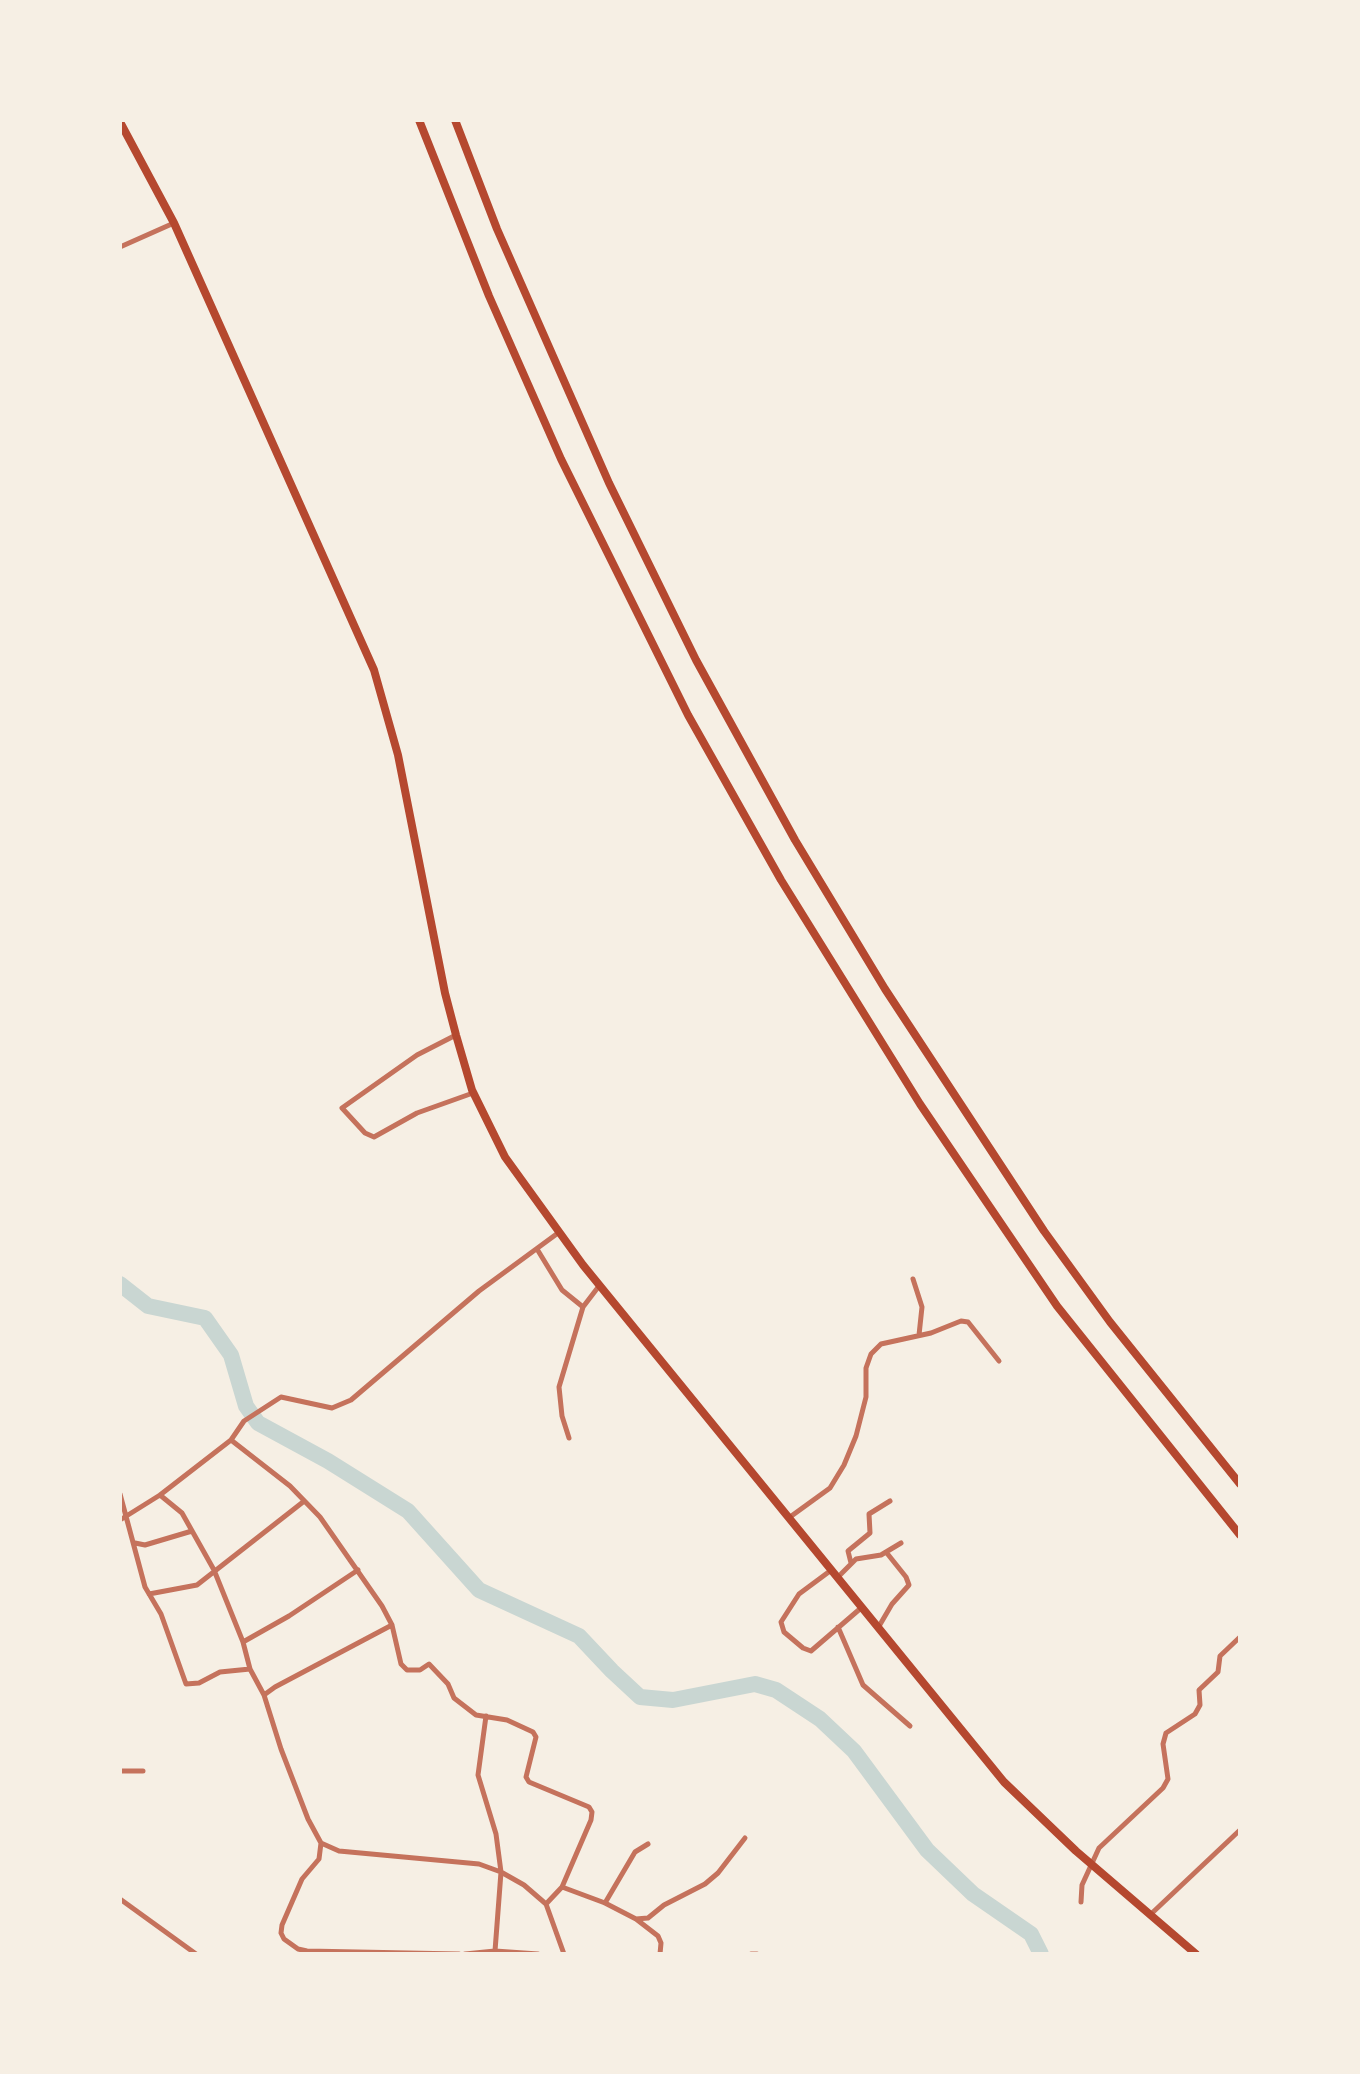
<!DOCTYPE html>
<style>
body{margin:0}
#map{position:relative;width:1360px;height:2074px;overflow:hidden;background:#f6efe4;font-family:"Nunito Sans",sans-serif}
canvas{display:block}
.frame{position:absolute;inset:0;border:122px solid #f6efe4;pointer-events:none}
</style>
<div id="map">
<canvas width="1360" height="2074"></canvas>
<div class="frame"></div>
</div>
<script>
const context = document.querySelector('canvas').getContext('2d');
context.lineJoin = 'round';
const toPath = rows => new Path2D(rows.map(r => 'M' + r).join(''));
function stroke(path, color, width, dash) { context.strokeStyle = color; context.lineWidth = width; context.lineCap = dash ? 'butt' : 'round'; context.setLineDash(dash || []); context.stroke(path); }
const river = toPath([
 [120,1284,148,1306,205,1318,231,1355,246,1406,258,1423,328,1461,408,1511,479,1590,579,1636,612,1671,640,1697,673,1700,755,1684,776,1690,820,1719,854,1751,927,1850,973,1894,1031,1934,1041,1954]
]);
const minor = toPath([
 [120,247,174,223],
 [456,1035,417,1055,342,1108,365,1133,374,1137,417,1113,473,1093],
 [537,1249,562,1290,583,1307],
 [913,1279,922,1307,919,1335],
 [569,1438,562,1416,559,1387,583,1307,599,1286],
 [120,1494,145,1587,161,1614,186,1684,199,1683,220,1672,250,1669],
 [160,1495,231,1440],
 [790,1517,830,1488,844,1465,856,1436,866,1397,866,1368,871,1354,881,1344,931,1333,961,1321,968,1322,999,1361],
 [120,1520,160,1495,182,1513,214,1570,243,1642,250,1669,264,1695,281,1749,308,1819,321,1843,339,1851,479,1864,501,1872,524,1885,546,1904,564,1954],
 [135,1543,145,1545,192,1531],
 [851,1563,848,1551,870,1533,869,1514,890,1501],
 [830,1571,799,1594,781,1622,784,1632,803,1648,811,1651,861,1608],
 [837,1578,856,1559,881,1555,901,1543],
 [149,1594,197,1585,303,1502],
 [838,1627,863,1685,910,1726],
 [878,1628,892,1604,909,1585,906,1577,886,1552],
 [243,1642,289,1616,358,1570],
 [264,1695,275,1687,392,1625],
 [486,1716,478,1775,496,1834,501,1872,495,1951],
 [120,1771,143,1771],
 [321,1843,319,1859,302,1879,282,1925,281,1933,284,1939,298,1949,307,1951,459,1954],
 [562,1887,605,1903,636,1919,658,1936,661,1943,660,1954],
 [120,1899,196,1954],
 [1081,1902,1082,1885,1099,1848,1163,1788,1168,1779,1163,1744,1166,1733,1195,1714,1200,1705,1199,1690,1218,1672,1220,1656,1240,1637],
 [605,1903,635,1852,648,1844],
 [546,1904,562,1887,591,1820,592,1812,589,1807,529,1782,526,1777,536,1737,533,1732,507,1720,476,1715,454,1698,448,1684,429,1664,420,1670,407,1670,401,1664,392,1625,382,1606,320,1517,290,1486,231,1440,244,1421,281,1397,332,1408,351,1400,479,1291,558,1233],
 [1151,1914,1240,1830],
 [636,1919,648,1918,664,1905,705,1884,718,1873,745,1838],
 [465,1954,495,1951,538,1954],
 [751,1954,757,1954]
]);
const trunk = toPath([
 [120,122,174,223,374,670,398,755,445,993,456,1035,472,1090,505,1157,583,1265,1004,1782,1076,1851,1196,1954]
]);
const motorway = toPath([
 [419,120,489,296,561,459,688,715,781,880,920,1104,1057,1306,1240,1535],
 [455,120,497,229,609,483,696,660,795,840,885,989,1044,1231,1110,1322,1240,1484]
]);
stroke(river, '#c9d6d2', 16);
stroke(minor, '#c5725c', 5);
stroke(trunk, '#b5482f', 8);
stroke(motorway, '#b5482f', 8);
</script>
